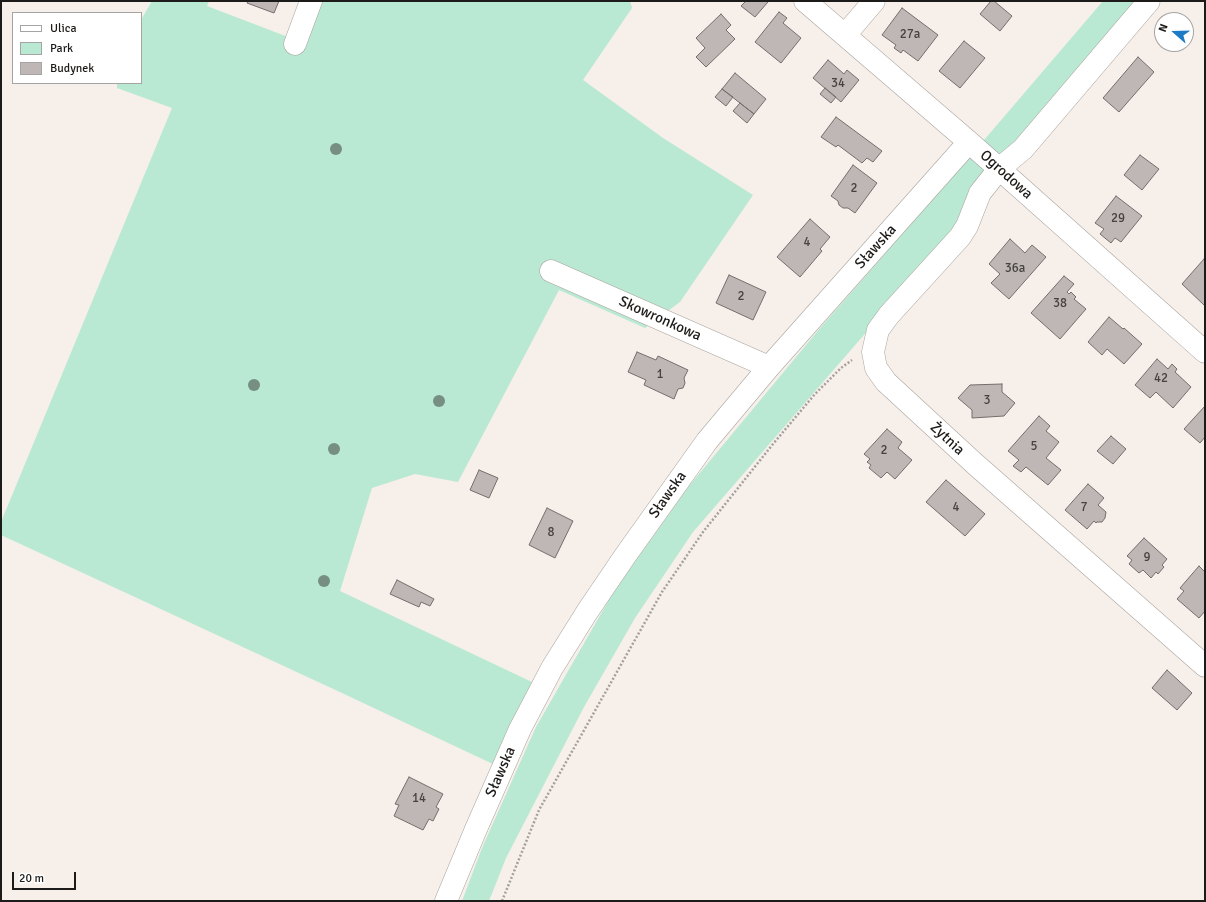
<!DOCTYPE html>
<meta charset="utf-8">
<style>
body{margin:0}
#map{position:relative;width:1206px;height:902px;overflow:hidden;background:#f6efea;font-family:Signika,sans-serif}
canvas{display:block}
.frame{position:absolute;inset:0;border:2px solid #1d1b19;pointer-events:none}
.legend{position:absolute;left:12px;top:12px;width:130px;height:72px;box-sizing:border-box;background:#fff;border:1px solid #a5a4a3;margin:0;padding:5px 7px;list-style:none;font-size:12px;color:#1d1b19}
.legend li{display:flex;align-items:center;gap:8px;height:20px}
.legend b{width:20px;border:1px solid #a5a4a3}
.north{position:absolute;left:1154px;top:12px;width:40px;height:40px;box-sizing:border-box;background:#fff;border:1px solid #a5a4a3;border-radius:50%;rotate:290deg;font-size:11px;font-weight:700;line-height:16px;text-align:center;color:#1d1b19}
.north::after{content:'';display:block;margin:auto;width:14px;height:18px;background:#1d7ac7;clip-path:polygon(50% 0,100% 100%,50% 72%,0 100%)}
.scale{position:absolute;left:12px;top:872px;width:64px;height:18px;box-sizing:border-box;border:2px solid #1d1b19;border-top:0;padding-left:5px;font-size:12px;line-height:14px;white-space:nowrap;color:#1d1b19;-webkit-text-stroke:3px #fff;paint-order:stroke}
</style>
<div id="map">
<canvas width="1206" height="902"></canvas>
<div class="frame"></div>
<ul class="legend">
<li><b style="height:5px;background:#fff"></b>Ulica</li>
<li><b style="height:11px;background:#b9e9d2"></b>Park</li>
<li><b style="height:11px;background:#bfb7b5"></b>Budynek</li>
</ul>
<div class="north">N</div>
<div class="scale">20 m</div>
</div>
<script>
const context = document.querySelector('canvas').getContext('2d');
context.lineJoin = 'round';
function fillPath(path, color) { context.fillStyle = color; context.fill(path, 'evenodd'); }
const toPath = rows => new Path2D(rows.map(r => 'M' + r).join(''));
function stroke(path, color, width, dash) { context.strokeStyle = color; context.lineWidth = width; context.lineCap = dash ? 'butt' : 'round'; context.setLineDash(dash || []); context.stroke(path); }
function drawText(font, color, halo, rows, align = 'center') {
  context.font = font + ' Signika,sans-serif'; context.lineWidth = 3.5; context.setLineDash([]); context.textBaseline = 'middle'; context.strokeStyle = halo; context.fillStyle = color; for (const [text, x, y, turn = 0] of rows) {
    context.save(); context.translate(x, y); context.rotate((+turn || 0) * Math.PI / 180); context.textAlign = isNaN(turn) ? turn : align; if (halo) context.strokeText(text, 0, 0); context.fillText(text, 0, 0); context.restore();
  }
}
const green = toPath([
 [152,1,209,1,207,6,301,42,317,1,630,1,632,8,583,80,663,138,753,195,680,302,645,328,559,290,458,482,415,474,372,488,340,591,534,683,495,765,342,693,1,535,1,522,172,108,117,88,117,83,141,83,141,20],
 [1103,1,1139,1,961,223,693,532,635,618,584,707,506,858,489,901,462,901,482,848,536,727,614,591,689,486,821,327,961,167]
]);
const building = toPath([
 [248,1,279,1,274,13,247,3,248,1],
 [746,1,767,1,768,2,755,17,741,6,746,1],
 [991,1,994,1,1012,16,1000,31,980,14,991,1],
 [902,8,938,35,918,61,903,50,901,53,894,48,896,45,882,35,902,8],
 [779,12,787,18,783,23,801,38,781,63,755,42,779,12],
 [721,14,731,25,726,30,735,39,706,67,696,57,705,48,696,38,721,14],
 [964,41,985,58,960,88,939,71,964,41],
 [1138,57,1154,72,1119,112,1103,98,1138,57],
 [828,60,844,74,847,70,859,80,841,102,813,78,828,60],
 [735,73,766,99,754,114,722,89,735,73],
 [825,88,836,97,831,103,820,94,825,88],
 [722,89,733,97,726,106,715,97,722,89],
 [740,103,754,114,747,123,733,111,740,103],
 [836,117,882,151,873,162,867,158,862,163,838,145,836,147,821,137,836,117],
 [1140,155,1159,169,1142,190,1124,175,1140,155],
 [853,165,877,183,855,213,848,208,843,208,839,205,838,201,831,196,853,165],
 [1116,196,1142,216,1121,242,1115,238,1111,243,1100,234,1104,229,1095,223,1116,196],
 [810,219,830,237,820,249,822,251,800,277,777,257,810,219],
 [1010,239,1025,253,1032,245,1046,257,1009,299,991,283,1000,274,989,264,1010,239],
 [1204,259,1205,260,1205,306,1182,284,1204,259],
 [729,275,766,292,753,320,716,303,729,275],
 [1064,276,1074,284,1067,292,1069,294,1071,292,1076,297,1074,299,1086,309,1060,339,1031,313,1064,276],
 [1109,317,1123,329,1124,328,1142,344,1124,364,1107,349,1102,355,1088,342,1109,317],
 [637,352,656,360,658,356,688,370,684,378,685,383,683,388,678,389,674,399,644,385,646,380,628,372,637,352],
 [1157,359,1168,369,1172,364,1177,369,1175,372,1191,387,1173,408,1156,392,1150,398,1135,385,1157,359],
 [1002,384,1002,392,1015,403,1004,416,972,418,972,410,958,398,970,385,1002,384],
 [1205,406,1205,437,1200,443,1184,429,1205,406],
 [1039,416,1050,426,1046,431,1059,442,1046,458,1061,470,1048,485,1026,467,1021,472,1013,466,1019,460,1008,451,1039,416],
 [887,429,902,442,898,448,912,460,895,479,887,472,881,478,869,468,871,465,867,462,870,459,864,454,887,429],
 [1111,436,1126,449,1113,464,1097,451,1111,436],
 [479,470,498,478,489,498,470,490,479,470],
 [946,480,985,514,965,536,926,502,946,480],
 [1088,484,1104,498,1098,505,1106,512,1105,518,1102,522,1097,522,1096,523,1094,521,1087,529,1065,510,1088,484],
 [547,508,573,521,555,558,529,545,547,508],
 [1144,538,1167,559,1162,565,1164,567,1158,574,1156,572,1151,578,1143,570,1139,573,1129,564,1132,560,1127,556,1144,538],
 [1199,566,1205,572,1205,611,1199,618,1177,599,1184,591,1180,588,1199,566],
 [397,580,434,599,430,606,421,602,419,607,390,594,397,580],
 [1167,670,1192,693,1177,710,1152,688,1167,670],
 [409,777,443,794,436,807,439,809,433,821,429,819,423,830,394,816,399,805,395,804,409,777]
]);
const path = toPath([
 [502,901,539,810,662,592,703,532,773,444,815,394,841,368,852,360]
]);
const minor = toPath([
 [805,1,969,142,1205,352],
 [1149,1,1023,149,999,169,980,193,967,226,960,237,889,315,878,330,873,352,876,368,886,382,975,464,1205,666],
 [845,35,874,1],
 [295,44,311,1],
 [551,271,769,367],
 [446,901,476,829,520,729,552,668,587,612,625,556,707,441,769,367,969,142]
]);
const trees = [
 [336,149],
 [254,385],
 [439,401],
 [334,449],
 [324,581]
];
const numberNames = [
 ["27a",910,35],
 ["34",838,84],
 ["2",854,189],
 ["29",1118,219],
 ["4",807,243],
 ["36a",1015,269],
 ["2",741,297],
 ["38",1060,304],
 ["1",660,375],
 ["42",1161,379],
 ["3",987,401],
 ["5",1034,447],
 ["2",884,451],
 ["4",956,508],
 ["7",1084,508],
 ["8",551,533],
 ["9",1147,558],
 ["14",419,799]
];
const streetNames = [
 ["Ogrodowa",1006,175,42],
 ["Sławska",876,247,-48],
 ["Skowronkowa",660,319,24],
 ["Żytnia",947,439,43],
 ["Sławska",668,495,-55],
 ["Sławska",501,772,-66]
];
fillPath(green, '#b9e9d2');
fillPath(building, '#bfb7b5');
stroke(building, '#756d6b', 1);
stroke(minor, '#a9a39e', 23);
stroke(path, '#a5a09c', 2.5, [2, 2]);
stroke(minor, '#fff', 22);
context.fillStyle = '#768f82';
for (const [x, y] of trees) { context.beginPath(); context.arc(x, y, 6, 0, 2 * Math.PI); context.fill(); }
drawText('13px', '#464240', null, numberNames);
drawText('15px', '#1d1b19', '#fff', streetNames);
</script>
